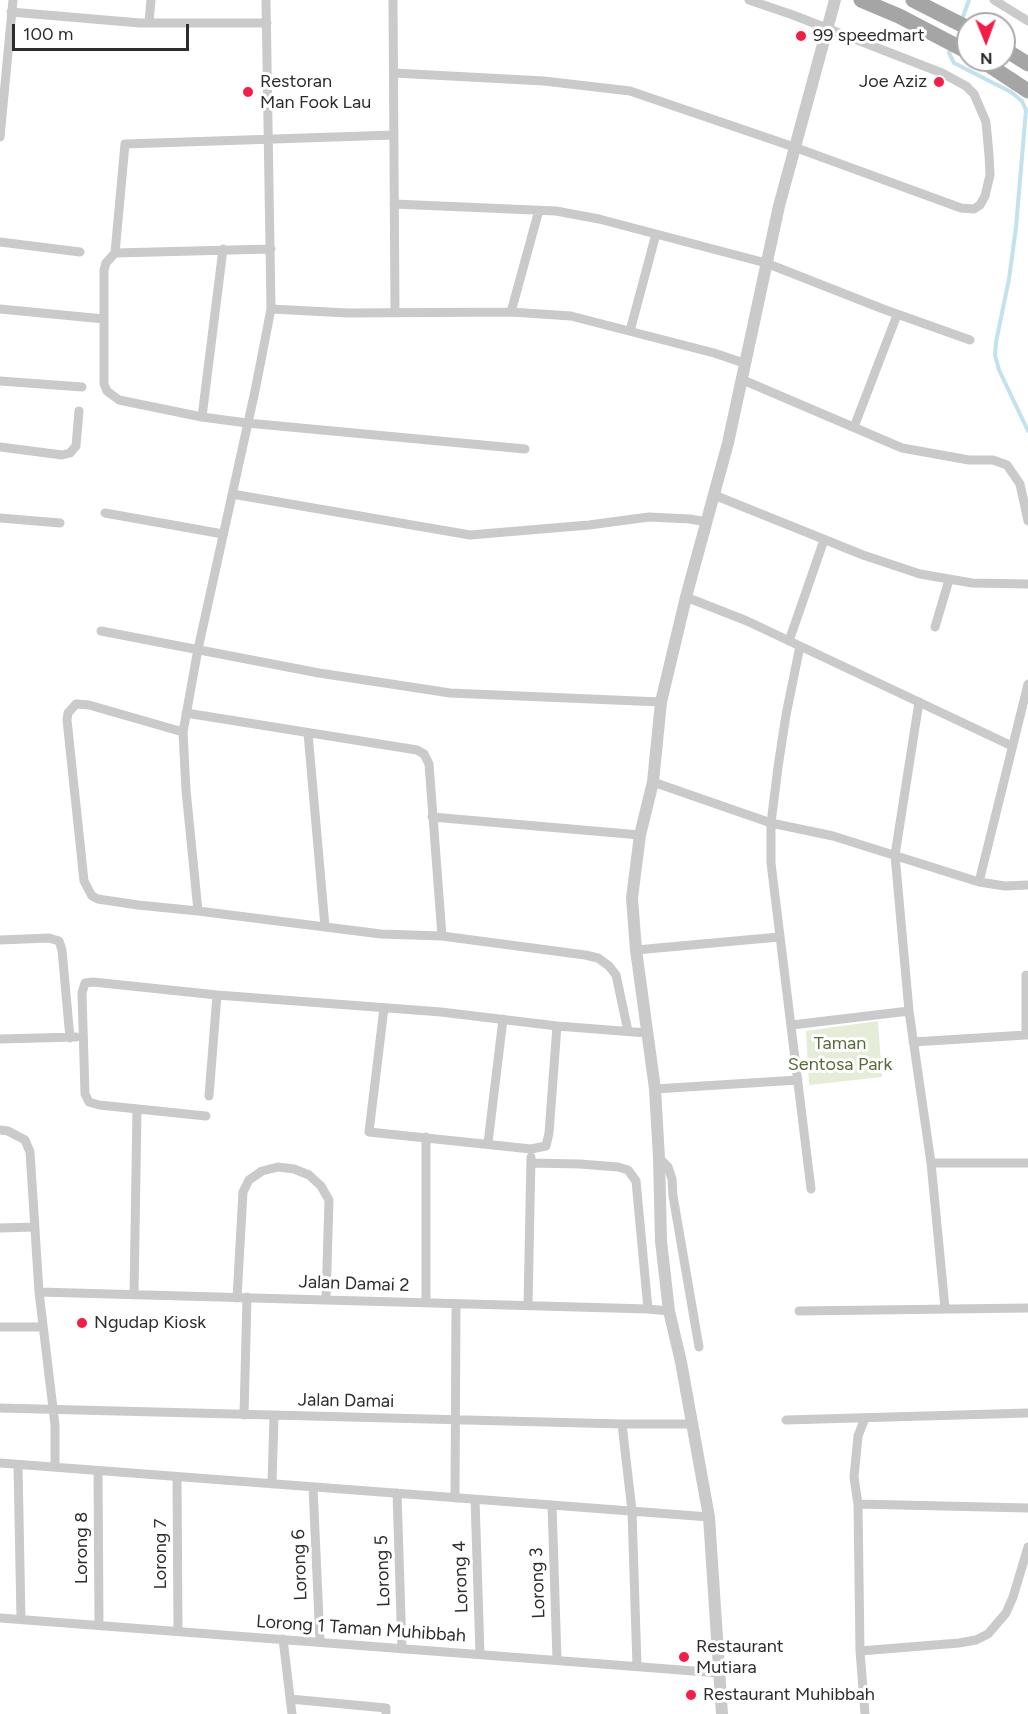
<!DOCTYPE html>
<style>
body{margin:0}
#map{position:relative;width:1028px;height:1714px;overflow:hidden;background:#fff;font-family:Figtree,sans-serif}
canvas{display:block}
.north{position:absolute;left:956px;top:12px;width:60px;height:60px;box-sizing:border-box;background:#fff;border:2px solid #ababab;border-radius:50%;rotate:179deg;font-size:16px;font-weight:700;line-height:24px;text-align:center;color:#2d2d2d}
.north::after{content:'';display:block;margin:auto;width:21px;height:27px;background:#f71c46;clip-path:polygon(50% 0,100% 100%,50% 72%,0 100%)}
.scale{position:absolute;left:12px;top:24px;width:177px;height:27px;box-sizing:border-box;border:3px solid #2d2d2d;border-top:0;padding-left:8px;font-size:18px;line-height:21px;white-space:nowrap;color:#2d2d2d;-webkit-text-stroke:4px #fff;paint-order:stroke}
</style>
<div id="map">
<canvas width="1028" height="1714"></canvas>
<div class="north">N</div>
<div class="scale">100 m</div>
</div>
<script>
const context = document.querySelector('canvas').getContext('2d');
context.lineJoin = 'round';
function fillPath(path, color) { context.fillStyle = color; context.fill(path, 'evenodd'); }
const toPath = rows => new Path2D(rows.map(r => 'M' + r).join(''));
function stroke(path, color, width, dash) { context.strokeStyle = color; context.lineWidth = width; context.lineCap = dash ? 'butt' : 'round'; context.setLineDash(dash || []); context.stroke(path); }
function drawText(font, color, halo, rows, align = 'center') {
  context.font = font + ' Figtree,sans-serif'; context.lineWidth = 6; context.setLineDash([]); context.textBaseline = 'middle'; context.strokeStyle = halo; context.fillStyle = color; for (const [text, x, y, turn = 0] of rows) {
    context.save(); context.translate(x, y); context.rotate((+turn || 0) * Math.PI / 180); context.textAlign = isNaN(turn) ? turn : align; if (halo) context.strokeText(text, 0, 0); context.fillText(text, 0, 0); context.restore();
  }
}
const green = toPath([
 [878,1021,882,1077,809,1085,806,1031]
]);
const stream = toPath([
 [961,22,969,0],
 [951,48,949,53,954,63,1011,92,1022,101,1026,110,1016,227,1009,279,996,342,995,355,999,370,1028,431]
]);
const minor = toPath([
 [393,0,395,313],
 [994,0,1028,21],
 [11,12,140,23,267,23],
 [149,23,151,0],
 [394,73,544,81,630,91,794,147,961,208,974,209,980,205,985,196,990,175,989,155,986,122,974,94,966,86,942,73,793,15,749,0],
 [0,137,13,0],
 [394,204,556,211,599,219,766,263,883,309,970,340],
 [0,242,80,252],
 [271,249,115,253,106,263,104,270,104,384,107,391,119,400,202,417,247,423,525,449],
 [115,253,125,144,394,135],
 [0,309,104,319],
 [271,309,348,313,511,312,571,316,714,353,744,363],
 [511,312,539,210],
 [630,331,656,234],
 [743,380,902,448,969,460,993,460,1007,465,1020,484,1028,521],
 [0,381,82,387],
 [202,417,223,249],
 [854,427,897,315],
 [0,447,62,455,70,453,76,446,79,411],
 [232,494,470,535,589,525,649,517,690,519,707,522],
 [714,495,863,555,920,574,972,583,1028,584],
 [105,513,223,534],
 [0,518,60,523],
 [686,597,747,621,1012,746],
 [935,627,949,580],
 [101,631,319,673,450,693,661,702],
 [789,641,824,540],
 [800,646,786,715,778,767,771,823,771,863,811,1189],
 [919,702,895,855,909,1011,931,1163,945,1308],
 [186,713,417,750,424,754,429,764,442,936],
 [183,732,89,705,76,704,68,713,67,720,84,881,92,896,98,899,138,905,198,911,381,934,442,936,585,955,598,958,609,966,616,975,628,1031],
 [308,733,325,927],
 [653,782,771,823,833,836,979,882,1005,886,1028,885],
 [432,817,640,835],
 [979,882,1028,684],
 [198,911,186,790,183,732,198,649,255,391,271,309,266,0],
 [0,940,49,938,59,941,62,950,70,1038],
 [636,950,779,937],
 [384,1008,369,1132,531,1149,546,1146,549,1133,557,1026],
 [792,1025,909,1011],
 [0,1039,76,1037],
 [913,1042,1026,1035,1026,975],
 [655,1089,798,1080],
 [209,1096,217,995],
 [206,1116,99,1105,89,1102,85,1094,82,993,85,983,93,982,217,995,441,1012,557,1026,647,1033],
 [0,1130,8,1131,25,1140,30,1152,39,1292,55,1425,55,1467],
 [426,1137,426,1303],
 [488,1143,503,1019],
 [659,1158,668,1167,672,1179,673,1196,699,1347],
 [531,1163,580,1164,618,1167,628,1170,636,1181,648,1309],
 [931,1163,1028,1163],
 [0,1228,35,1227],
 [39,1292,648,1309,669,1311],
 [134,1295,137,1109],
 [237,1298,243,1192,249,1180,262,1171,278,1167,294,1169,309,1175,321,1186,329,1200,326,1300],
 [528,1306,531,1157],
 [799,1311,1028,1308],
 [0,1327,43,1327],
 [0,1408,622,1424,692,1424],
 [244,1415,247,1297],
 [865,1418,858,1436,854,1477,858,1504,860,1651,865,1714],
 [786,1420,1028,1413],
 [622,1424,632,1511,637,1666],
 [0,1463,709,1517],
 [18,1465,21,1619],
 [98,1471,99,1625],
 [177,1477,178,1631],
 [272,1484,274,1416],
 [313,1487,320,1642],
 [397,1493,402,1649],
 [455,1498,456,1304],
 [475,1499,480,1654],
 [858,1504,1028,1508],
 [552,1505,557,1660],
 [0,1618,720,1673],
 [283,1639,292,1714],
 [860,1651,959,1643,976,1640,988,1634,1006,1613,1013,1597,1028,1547],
 [290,1699,386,1708,386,1714]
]);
const tertiary = toPath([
 [722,1714,709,1517,681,1362,669,1311,661,1241,659,1158,655,1089,636,950,632,898,640,835,653,782,661,702,686,597,728,443,779,206,835,0]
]);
const primary = toPath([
 [861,0,899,16,968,52],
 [913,0,968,28],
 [1004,49,1028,64],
 [981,60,1028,91]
]);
const markers = [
 [801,36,6,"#f71c46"],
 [939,82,6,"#f71c46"],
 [248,92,6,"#f71c46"],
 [82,1323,6,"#f71c46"],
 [684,1657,6,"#f71c46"],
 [691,1695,6,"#f71c46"]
];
const poiNames = [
 ["99 speedmart",813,36],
 ["Restoran",260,82],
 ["Man Fook Lau",260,103],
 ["Joe Aziz",927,82,"right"],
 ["Ngudap Kiosk",94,1323],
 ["Restaurant",696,1647],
 ["Mutiara",696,1668],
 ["Restaurant Muhibbah",703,1695]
];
const parkNames = [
 ["Taman",840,1044],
 ["Sentosa Park",840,1065]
];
const streetNames = [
 ["Jalan Damai 2",354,1284,2],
 ["Jalan Damai",346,1401,1],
 ["Lorong 8",82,1548,-90],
 ["Lorong 7",161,1554,-90],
 ["Lorong 6",300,1565,-92],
 ["Lorong 5",383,1571,-92],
 ["Lorong 4",461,1577,-92],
 ["Lorong 3",538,1583,-92],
 ["Lorong 1 Taman Muhibbah",361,1629,4]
];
fillPath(green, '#e5ecd8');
stroke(stream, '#c2e2ee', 4);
stroke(minor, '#cacaca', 9);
stroke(tertiary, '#cacaca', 12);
stroke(primary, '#a5a5a5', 15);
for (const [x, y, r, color] of markers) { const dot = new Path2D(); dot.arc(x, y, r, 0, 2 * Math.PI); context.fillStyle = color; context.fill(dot); stroke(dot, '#fff', 2); }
drawText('18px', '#2d2d2d', '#fff', poiNames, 'left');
drawText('18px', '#566c36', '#fff', parkNames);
drawText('18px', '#2d2d2d', '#fff', streetNames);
</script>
